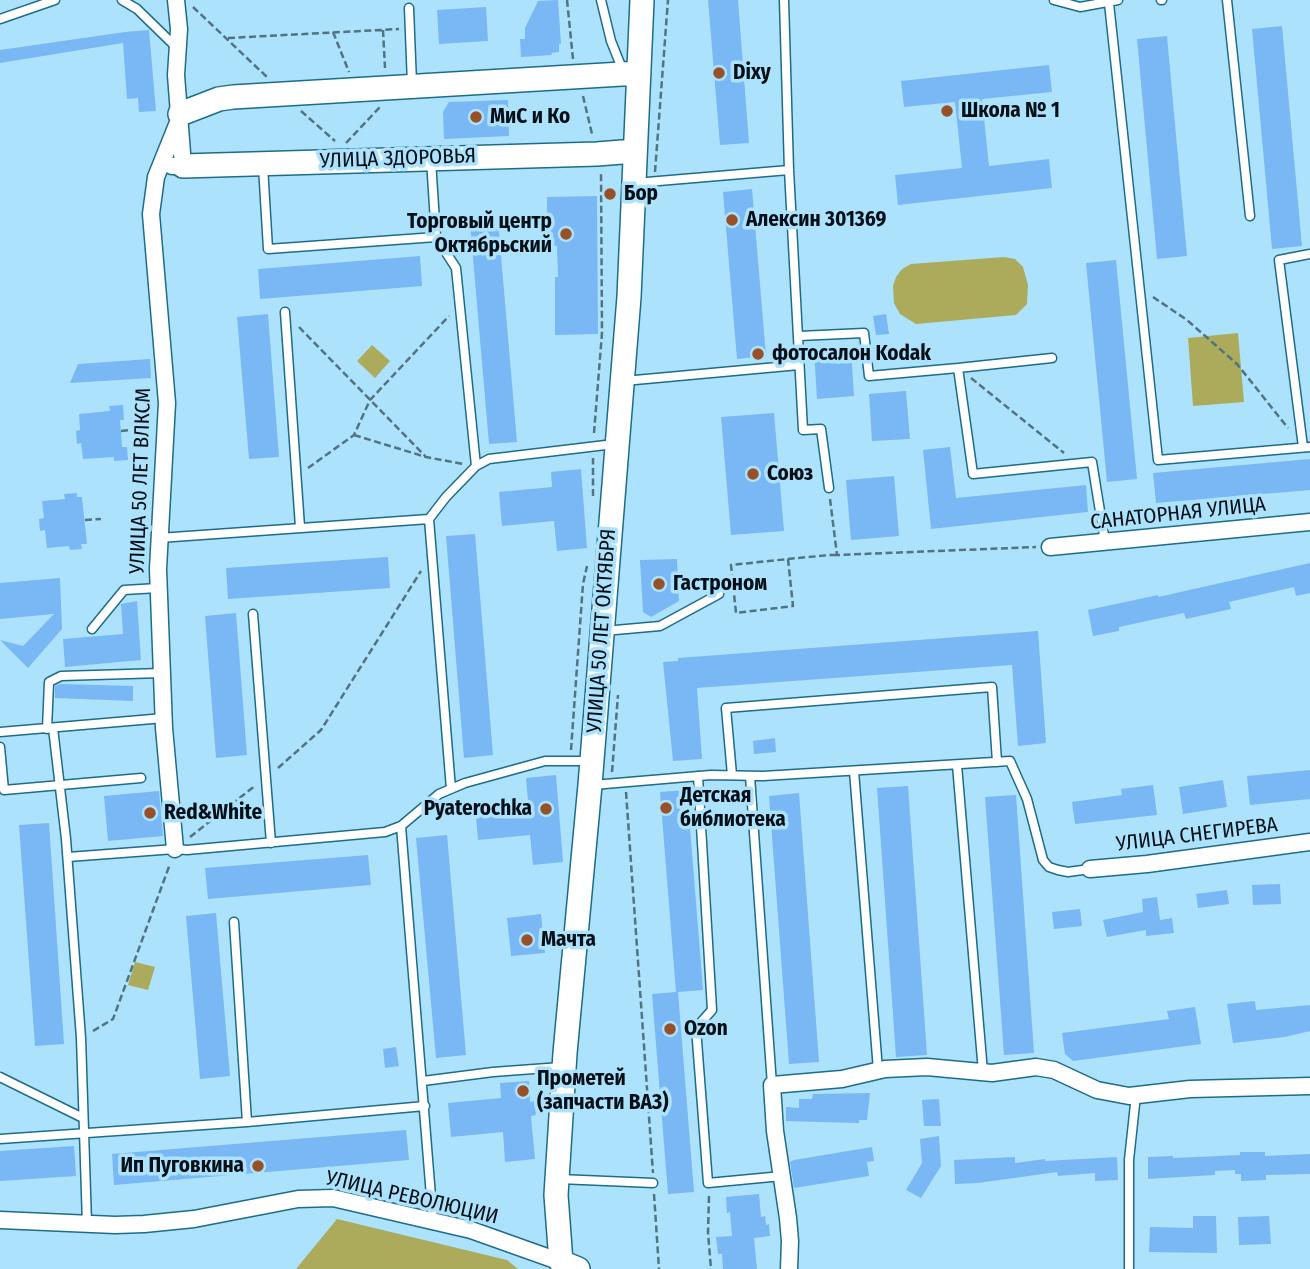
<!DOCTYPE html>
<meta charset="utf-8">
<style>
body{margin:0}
canvas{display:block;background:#ace2fb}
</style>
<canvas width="1310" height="1269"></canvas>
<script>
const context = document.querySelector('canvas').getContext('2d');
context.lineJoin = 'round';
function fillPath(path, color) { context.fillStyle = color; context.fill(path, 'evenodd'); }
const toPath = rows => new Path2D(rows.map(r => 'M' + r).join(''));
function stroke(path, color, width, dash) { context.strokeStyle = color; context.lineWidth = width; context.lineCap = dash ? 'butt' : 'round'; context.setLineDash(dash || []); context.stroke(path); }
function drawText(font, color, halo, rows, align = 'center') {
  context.font = font + ' "Fira Sans Condensed",sans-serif'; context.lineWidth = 7; context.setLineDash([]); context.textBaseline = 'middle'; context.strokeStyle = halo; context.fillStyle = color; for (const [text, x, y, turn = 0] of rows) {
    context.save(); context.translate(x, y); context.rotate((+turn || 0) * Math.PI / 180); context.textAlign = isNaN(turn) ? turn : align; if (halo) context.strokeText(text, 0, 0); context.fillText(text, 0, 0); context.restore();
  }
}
const green = toPath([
 [1004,257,1015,259,1023,267,1028,285,1027,304,1016,315,916,324,900,314,894,303,893,286,896,277,902,269,911,264],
 [1238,333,1244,402,1193,406,1188,338],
 [372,345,390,361,375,378,357,361],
 [135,962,155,967,148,990,128,985],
 [337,1219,507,1260,518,1269,296,1269]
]);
const building = toPath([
 [558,0,561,44,559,44,559,52,551,53,552,55,521,57,520,39,525,39,525,28,538,1],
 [708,0,738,0,749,143,720,145],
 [486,7,488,41,439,44,437,10],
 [1282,26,1302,246,1272,249,1252,29],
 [149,30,156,111,139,112,138,98,127,99,123,43,0,63,0,50,125,32],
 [1167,36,1187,256,1157,259,1137,39],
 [1049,65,1052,92,982,99,989,166,1049,159,1052,188,898,205,895,175,962,168,955,102,904,107,901,81],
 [508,100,509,136,444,139,443,112,449,102],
 [752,189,766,356,737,359,723,192],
 [597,196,598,334,555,335,555,277,558,277,557,246,547,246,547,197],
 [498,221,517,442,489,444,470,223],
 [420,256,422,286,260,299,258,269],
 [1116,260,1137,479,1107,482,1086,263],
 [268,314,279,457,249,459,237,317],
 [886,314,889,334,876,335,873,316],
 [851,349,854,396,817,399,814,351],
 [150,359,151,378,70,383,78,364],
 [906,391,910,439,872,441,869,394],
 [123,405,124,420,120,420,122,447,127,447,128,460,114,461,114,457,83,459,81,443,77,444,76,431,80,430,79,414,110,411,109,406],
 [774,413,784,531,731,535,721,417],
 [950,447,956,498,1086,485,1088,512,931,529,923,450],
 [1310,459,1310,490,1156,503,1153,473],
 [581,469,587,548,557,551,554,521,502,526,499,492,552,487,551,472],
 [894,476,899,536,851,540,846,480],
 [77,493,77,497,82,497,87,544,81,544,82,549,70,550,69,546,47,548,45,530,40,531,39,519,44,518,42,501,65,499,64,494],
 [475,534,493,755,464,758,446,536],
 [388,557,390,588,228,599,226,568],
 [677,559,679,601,651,617,643,612,640,560],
 [1310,563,1310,593,1296,596,1294,587,1229,602,1231,609,1186,619,1184,613,1119,627,1119,631,1093,636,1088,610,1158,595,1158,597],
 [60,578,62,629,28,668,0,640,23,646,54,614,0,619,0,583],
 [137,601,141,660,65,667,63,639,123,634,121,604],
 [236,613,247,755,216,758,205,616],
 [1038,631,1046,743,1018,746,1012,665,697,688,702,759,673,761,663,662,678,661,678,658],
 [61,684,133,686,133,701,55,698,55,686],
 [775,738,776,752,754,754,753,741],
 [1310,770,1310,799,1250,805,1247,776],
 [556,775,563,862,533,865,530,835,478,840,475,806,528,801,526,778],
 [1223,780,1227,807,1183,814,1179,787],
 [1153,785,1157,815,1075,824,1072,802,1122,795,1121,789],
 [908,786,927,1055,896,1057,877,788],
 [687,790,703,990,678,992,694,1192,668,1194,652,994,676,992,660,792],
 [159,791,163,836,108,841,104,796],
 [799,793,819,1062,789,1064,769,796],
 [1016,795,1034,1053,1004,1055,985,797],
 [49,823,64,1044,35,1046,19,825],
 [447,835,466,1055,436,1058,416,838],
 [368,855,371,885,208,899,205,868],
 [1280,884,1281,904,1253,905,1252,885],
 [1227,890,1229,904,1198,908,1196,894],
 [1157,897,1160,920,1172,918,1174,933,1146,936,1146,930,1107,937,1103,920,1143,912,1142,899],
 [1080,909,1082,926,1054,929,1052,912],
 [216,913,230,1076,200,1079,186,916],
 [541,914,545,953,511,956,507,918],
 [1255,1001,1256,1010,1310,1005,1310,1031,1285,1037,1233,1043,1227,1004],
 [1195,1007,1201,1044,1073,1061,1065,1054,1062,1033,1169,1019,1167,1011],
 [396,1047,399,1066,385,1068,383,1049],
 [529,1081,530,1102,534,1101,536,1115,531,1116,535,1159,505,1162,503,1132,451,1137,448,1103,501,1098,500,1083],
 [870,1093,867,1120,859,1120,859,1123,786,1121,786,1107,799,1108,799,1099,812,1099,813,1094],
 [939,1099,941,1126,924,1126,922,1100],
 [406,1130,409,1160,114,1185,112,1154],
 [939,1136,941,1166,921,1198,906,1190,922,1163,920,1139],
 [74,1146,76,1176,0,1181,0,1151],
 [872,1147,874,1161,867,1162,869,1176,794,1188,790,1162,794,1160],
 [1240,1152,1265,1152,1265,1156,1310,1154,1310,1174,1266,1175,1266,1180,1241,1181,1241,1174,1235,1174,1235,1170,1215,1171,1215,1175,1148,1179,1148,1157,1173,1156,1173,1158,1240,1155],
 [1015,1157,1015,1163,1045,1159,1045,1161,1117,1157,1118,1180,1095,1181,1095,1173,1058,1176,1057,1172,978,1183,955,1184,954,1160],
 [759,1194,761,1217,765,1216,766,1225,769,1224,770,1236,754,1238,757,1269,723,1269,722,1254,718,1254,716,1237,732,1236,730,1212,727,1213,726,1197],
 [1193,1216,1216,1216,1217,1253,1149,1252,1150,1227,1193,1228],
 [1269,1216,1271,1244,1239,1245,1238,1217]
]);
const path = toPath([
 [567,0,573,59],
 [193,7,267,77],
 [383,30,385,68],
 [333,32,349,72],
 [228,38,399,29],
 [583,96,592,134],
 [301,111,335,141],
 [346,143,380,107],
 [655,172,668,0],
 [1153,297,1187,320,1237,364,1288,428],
 [299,327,426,457],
 [971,378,1064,453],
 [121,431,143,429],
 [594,433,602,333,601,171],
 [354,435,426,457,463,464],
 [308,468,354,435,370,400,449,316],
 [593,496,593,458],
 [830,499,837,555,1036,547],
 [85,520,101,519],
 [788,559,793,606,736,613,731,565,788,559,830,555,837,555],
 [571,750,583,584,587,566],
 [278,768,321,730,421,571],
 [612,772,618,695],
 [626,792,653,1173],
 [190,837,256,785],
 [93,1031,113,1019,170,864],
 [654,1194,659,1269],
 [709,1196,708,1233,711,1269]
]);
const lane = toPath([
 [122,0,137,9,177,48],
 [601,0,611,41,623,71],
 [784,0,789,170,803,430,821,429,829,488],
 [1054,0,1080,7,1118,0],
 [1161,0,1162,0],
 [1227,0,1250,216],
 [1109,3,1158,460,1310,447],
 [409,8,412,84],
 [0,19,55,0],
 [431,160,436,237,456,268,476,466],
 [263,166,268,249,436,237],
 [635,183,789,170],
 [285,312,300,527],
 [799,336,864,333,869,376,958,368,973,474,1092,462,1105,542],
 [958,368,1052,358],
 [624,381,799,365],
 [1303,447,1279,260,1310,254],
 [429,519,451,789],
 [159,538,429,519,446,497,476,466,489,459,614,444],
 [253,614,271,843],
 [92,629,124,590,158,588],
 [604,631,660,626,719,594],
 [53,728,66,839,81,1038,87,1224],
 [47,729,49,682,61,676,162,673],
 [0,732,164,718],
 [0,747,4,790,141,778],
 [957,765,983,1072],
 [854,771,878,1070],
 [732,775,726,708,992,687,997,762],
 [698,776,712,1010,696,1028,708,1183,782,1176],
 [750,776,772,1085],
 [593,785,711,775,763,776,1010,761,1027,799,1043,860,1049,867,1058,870,1068,872,1090,869],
 [401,826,433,1221],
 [68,857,175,849,187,850,385,832,401,826,439,794,465,783,545,761,591,761],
 [234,922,247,1122],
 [0,1077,83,1118],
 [423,1081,493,1072,561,1067],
 [0,1139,247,1122,425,1106],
 [559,1179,653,1183],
 [1129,1269,1129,1160,1136,1095]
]);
const street = toPath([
 [172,166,183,166,176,75,179,29,176,0],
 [1050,547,1310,522],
 [175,849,164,728,158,569,167,403,151,214,156,177,179,120],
 [1090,869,1147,864,1310,842],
 [0,1220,115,1225,144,1224,194,1219,298,1199,333,1198,471,1230,561,1262],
 [789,1269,790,1241,788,1218,775,1131,772,1085,842,1079,885,1069,927,1067,992,1073,1036,1067,1054,1070,1097,1090,1129,1096,1190,1089,1310,1086]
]);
const secondary = toPath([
 [180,114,219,99,233,97,639,73],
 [183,166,597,154,635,151],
 [578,1269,561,1262,556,1195,565,1053,590,785,629,297,642,0]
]);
const markers = [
 [719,73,7,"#975129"],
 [947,111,7,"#975129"],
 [476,117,7,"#975129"],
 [610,194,7,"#975129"],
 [732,220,7,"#975129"],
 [566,234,7,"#975129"],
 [758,354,7,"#975129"],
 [753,474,7,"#975129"],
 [659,584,7,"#975129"],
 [666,808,7,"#975129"],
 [546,809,7,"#975129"],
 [150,813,7,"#975129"],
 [527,940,7,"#975129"],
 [670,1029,7,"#975129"],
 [523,1091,7,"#975129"],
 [258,1166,7,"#975129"]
];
const poiNames = [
 ["Dixy",733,73],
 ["Школа № 1",961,111],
 ["МиС и Ко",490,117],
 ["Бор",624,194],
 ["Алексин 301369",746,220],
 ["Торговый центр",552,222,"right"],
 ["Октябрьский",552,246,"right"],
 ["фотосалон Kodak",772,354],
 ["Союз",767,474],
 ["Гастроном",673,584],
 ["Детская",680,796],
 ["библиотека",680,820],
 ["Pyaterochka",532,809,"right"],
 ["Red&White",164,813],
 ["Мачта",541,940],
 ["Ozon",684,1029],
 ["Прометей",537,1079],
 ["(запчасти ВАЗ)",537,1103],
 ["Ип Пуговкина",244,1166,"right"]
];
const streetNames = [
 ["УЛИЦА ЗДОРОВЬЯ",398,159,-2],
 ["УЛИЦА 50 ЛЕТ ВЛКСМ",141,481,-88],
 ["САНАТОРНАЯ УЛИЦА",1178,514,-6],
 ["УЛИЦА 50 ЛЕТ ОКТЯБРЯ",602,631,-86],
 ["УЛИЦА СНЕГИРЕВА",1197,835,-7],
 ["УЛИЦА РЕВОЛЮЦИИ",412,1198,13]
];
fillPath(green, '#acab5c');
fillPath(building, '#79b8f4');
stroke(lane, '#1d6c8a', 11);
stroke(street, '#1d6c8a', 19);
stroke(secondary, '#1d6c8a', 26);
stroke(path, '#517383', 2.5, [7, 3.5]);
stroke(lane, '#fff', 8);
stroke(street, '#fff', 16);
stroke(secondary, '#fff', 23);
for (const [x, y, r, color] of markers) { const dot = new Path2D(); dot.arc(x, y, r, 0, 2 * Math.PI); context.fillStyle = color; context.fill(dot); stroke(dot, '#ace2fb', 2.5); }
drawText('bold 21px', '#000f17', '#ace2fb', poiNames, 'left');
drawText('21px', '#000f17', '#ace2fb', streetNames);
</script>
